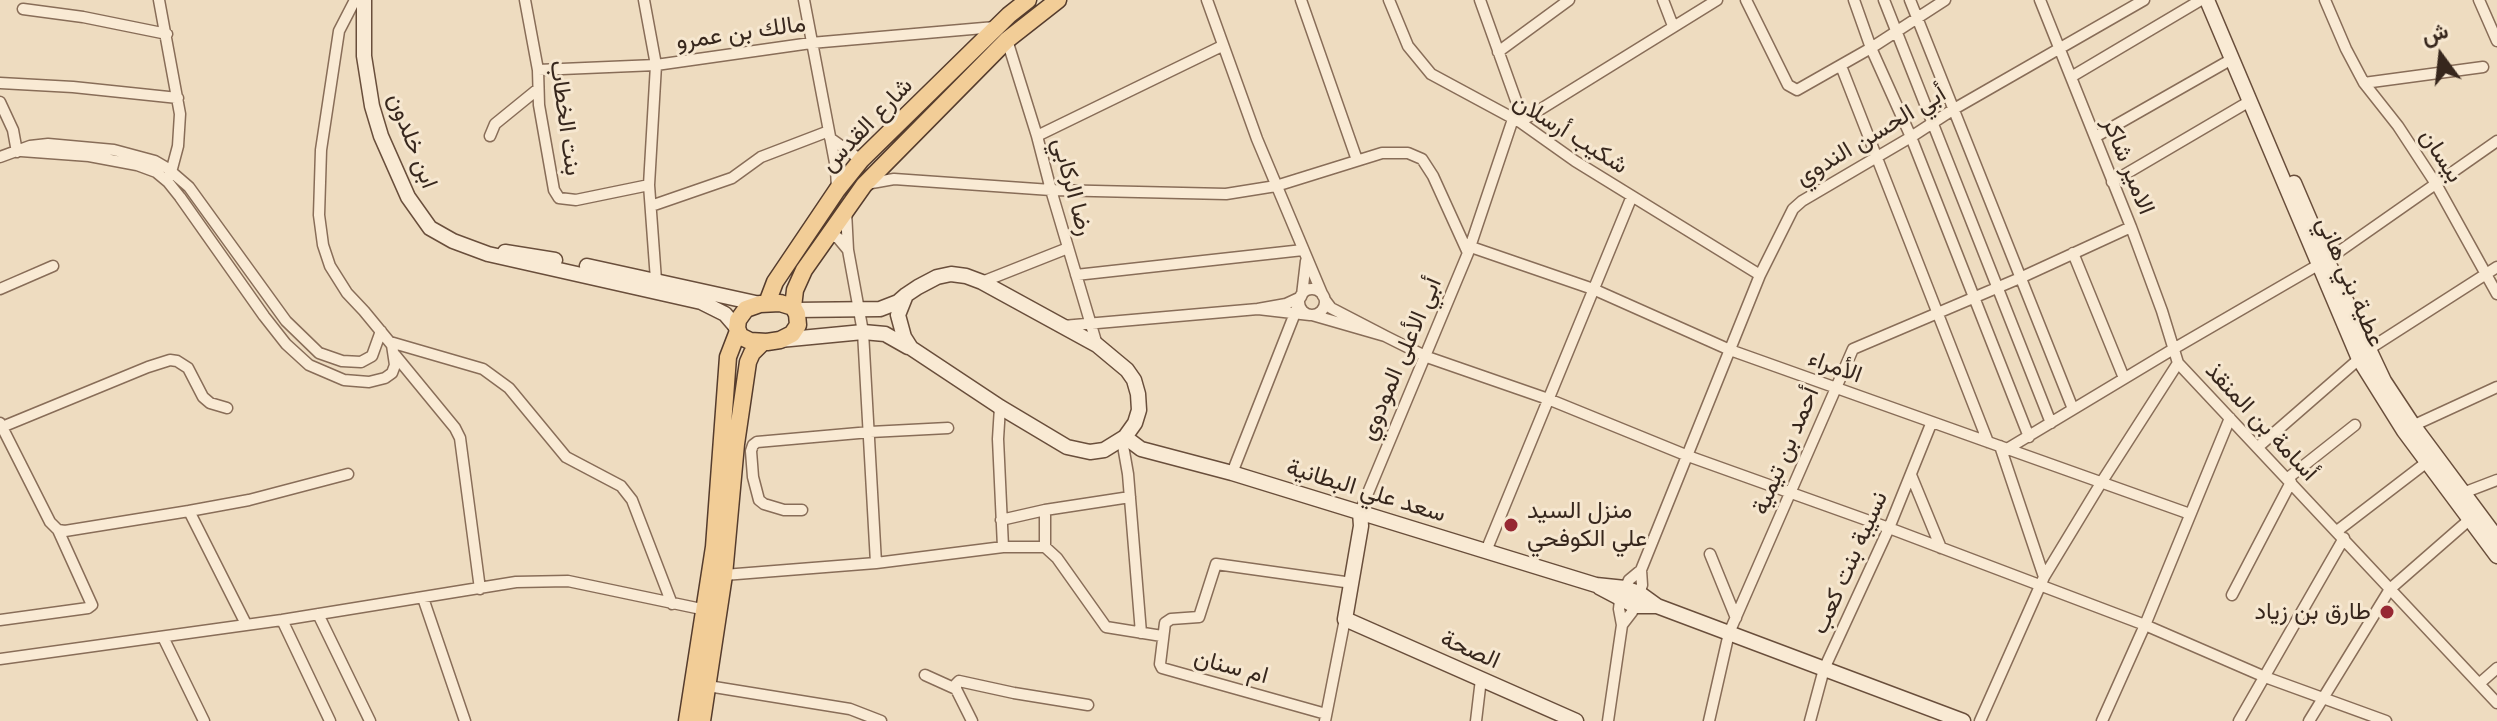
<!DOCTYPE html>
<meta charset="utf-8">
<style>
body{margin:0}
#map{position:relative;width:2497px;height:721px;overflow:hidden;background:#eedcc0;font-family:Lora,Vazirmatn,serif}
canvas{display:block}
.north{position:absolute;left:2401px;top:16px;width:80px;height:80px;-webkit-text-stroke:6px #f6e7d0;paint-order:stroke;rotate:345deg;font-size:22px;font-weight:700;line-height:32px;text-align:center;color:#37271d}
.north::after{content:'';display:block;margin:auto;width:28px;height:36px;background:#37271d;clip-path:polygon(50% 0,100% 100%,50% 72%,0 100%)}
</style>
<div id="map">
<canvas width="2497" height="721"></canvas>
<div class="north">ش</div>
</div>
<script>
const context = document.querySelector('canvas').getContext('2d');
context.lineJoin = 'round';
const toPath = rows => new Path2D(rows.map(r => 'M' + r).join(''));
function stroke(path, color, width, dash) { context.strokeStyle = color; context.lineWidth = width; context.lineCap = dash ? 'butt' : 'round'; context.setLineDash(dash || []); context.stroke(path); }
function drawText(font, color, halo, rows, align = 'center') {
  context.font = font + ' Lora,Vazirmatn,serif'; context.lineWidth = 6; context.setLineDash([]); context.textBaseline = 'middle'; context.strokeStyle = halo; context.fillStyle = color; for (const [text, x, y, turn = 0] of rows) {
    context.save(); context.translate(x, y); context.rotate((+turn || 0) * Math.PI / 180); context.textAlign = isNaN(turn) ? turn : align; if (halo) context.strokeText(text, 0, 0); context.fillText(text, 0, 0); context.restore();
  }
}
const street = toPath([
 [159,0,180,114,178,146,170,176],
 [525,0,538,70,539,105,554,190,559,198,576,200,649,185],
 [644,0,656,65,649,185,656,280,654,286],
 [804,0,836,168,837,190],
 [1207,0,1257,139,1323,296],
 [1301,0,1357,160],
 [1389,0,1408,46,1431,74,1520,122,1575,161,1760,275],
 [1480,0,1523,120],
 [1663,0,1673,26],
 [1746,0,1788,85,1797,90,1871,48,1945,0],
 [1854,0,1871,48,1911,137,2029,437],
 [1884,0,2051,423],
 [1910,0,2073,409],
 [2040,0,2131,227,2162,311,2178,363],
 [2325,0,2346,49,2364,83,2398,126,2436,184,2497,294],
 [2479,0,2497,41],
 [23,9,83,17,167,34],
 [1007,40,1037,136,1051,190,1097,345],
 [1498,52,1569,0],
 [1841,66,1988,442],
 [538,70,656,65,811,43,995,27],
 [2071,77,2201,0],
 [0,83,73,87,178,98],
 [2364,83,2483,67],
 [0,102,13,130,17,152],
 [1520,122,1717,0],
 [490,136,495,124,538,89],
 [1037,136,1222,46],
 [2095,137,2232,59],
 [830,138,861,160],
 [21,151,89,156,137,165,156,172,168,182,180,197,264,316,286,344,309,365,344,380,369,382,385,378,392,373,395,365,392,345,364,311,347,293,330,266,323,245,319,215,321,150,339,31,355,0],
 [0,157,30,146,48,144,114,150,155,161,167,168,189,187,286,321,319,353,342,361,361,362,372,356,381,331],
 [2112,182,2250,101],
 [866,184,894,179,1051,190,1226,194,1276,186,1382,153,1408,153,1422,159,1433,176,1468,253],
 [651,206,732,178,761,157,829,131],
 [828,234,838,238,848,250,846,211],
 [1471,247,1593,289,1730,350,2190,514],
 [848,250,863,332,876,563],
 [2073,253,2124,378],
 [2327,260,2497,141],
 [1076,275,1303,250],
 [982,282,1068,248],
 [0,289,53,266],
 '1299 302a13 13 0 1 1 26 0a13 13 0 1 1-26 0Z',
 [1302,295,1306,261],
 [1301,297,1286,304,1258,309,1310,315],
 [1312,315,1385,336,1331,308,1325,300],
 [1063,326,1258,309],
 [1385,336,1427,357,1548,399,1688,456,1889,528,2145,625,2265,677,2386,721],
 [390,342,483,369,509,388,566,457,621,486,632,500,672,604],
 [2369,349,2497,267],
 [395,355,455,428,460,438,480,589],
 [2178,363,2497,703],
 [1000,407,998,439,1003,547],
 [0,423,50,522,58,530,65,531,189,511,246,624],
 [2,427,148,367,170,360,177,361,188,368,203,397,210,403,227,408],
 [2408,428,2497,387],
 [1122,440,1128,474,1141,633],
 [2000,446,2044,577],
 [2258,447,2359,359],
 [2007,449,2175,348,2318,265],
 [1232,473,1299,303],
 [1911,475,1941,548],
 [2288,478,2355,425],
 [2463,493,2497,480],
 [802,510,784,510,764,504,759,500,753,477,751,451,753,445,757,442,870,432,948,428],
 [1045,510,1045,547],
 [189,511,249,500,348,474],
 [1360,512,1468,253,1513,119],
 [1001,520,1045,510,1130,497],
 [2337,531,2427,462],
 [1486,551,1632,196],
 [1710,554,1736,618],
 [724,575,876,563,1003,547,1045,547,1057,558,1106,627,1162,636],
 [2232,595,2291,482],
 [423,598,465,721],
 [318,614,370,721],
 [0,620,88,608,92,605,58,530],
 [282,620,330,721],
 [1622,625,1632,612,1642,585,1641,570],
 [163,637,204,721],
 [0,659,282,620,516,582,568,581,706,610],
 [925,675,956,689,972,721],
 [2480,683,2497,668],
 [708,686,850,709,881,721],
 [956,689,956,684,959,681,1014,693,1088,705],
 [1326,714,1162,668,1160,664,1165,623,1171,619,1199,617,1216,564,1352,583],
 [1325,721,1345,619],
 [1476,721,1481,679],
 [1608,721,1622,625,1619,609,1620,600,1629,580,1641,570,1760,275,1793,209,1802,201,1911,137,1954,109,2144,0],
 [1709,721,1729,633,1853,349,2020,278,2131,227],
 [1810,721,1824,669,1889,528,1931,424],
 [1980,721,2044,577,2101,483,2178,363],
 [2102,721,2145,625,2230,418],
 [2239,721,2344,538],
 [2309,721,2390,589,2469,520]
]);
const secondary = toPath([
 [364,0,364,56,372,106,381,136,408,197,430,228,453,241,488,254,701,302,725,314,737,328],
 [2207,0,2359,359,2404,431,2497,556],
 [2294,183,2327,260,2384,381,2413,425,2497,538],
 [505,252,555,260],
 [587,266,760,304],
 [795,310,880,309,898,302,906,295,918,287,937,277,951,274,966,276,982,282,1097,345,1127,370,1134,380,1138,394,1139,410,1135,423,1125,437,1104,450,1090,452,1067,447,1000,407,911,348,904,337,898,315,906,295],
 [780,340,863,332,885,334,908,347],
 [1125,437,1141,449,1232,473,1596,585,1625,588,1639,593,1657,606,1963,721],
 [1360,512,1361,526,1345,619,1576,721],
 [1599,587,1635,606,1657,606]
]);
const primary = toPath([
 [767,303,775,282,837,190,861,160,1009,15,1028,0],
 [780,303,793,307,797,314,798,325,792,334,780,340,767,342,750,341,740,336,737,328,738,320,746,309,760,304,780,303],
 [793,307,795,290,804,270,864,185,1007,40,1058,0],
 [687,721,714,547,728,357,738,331],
 [702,721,724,575,736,444,748,362,752,353,763,342]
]);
const markers = [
 [1511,525,8,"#972833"],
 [2387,612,8,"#972833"]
];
const streetNames = [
 ["مالك بن عمرو",741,33,-8],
 ["بنت الخطاب",565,118,82],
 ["شارع القدس",867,125,-46],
 ["شكيب أرسلان",1570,134,32],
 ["أبي الحسن الندوي",1871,136,-31],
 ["ابن خلدون",412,141,69],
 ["بيسان",2441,156,57],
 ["الامير شاكر",2128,166,68],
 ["رضا الركابي",1072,187,75],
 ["عطية بني هاني",2350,282,67],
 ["أبي الأعلى المودوي",1401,359,-67],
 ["الأمراء",1835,367,20],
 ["أسامة بن المنقذ",2261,422,47],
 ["أحمد بن تيمية",1786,451,-67],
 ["سعد علي البطانية",1366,491,17],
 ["نسيبة بنت كعب",1850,563,-66],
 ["الصحة",1470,650,24],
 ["ام سنان",1231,667,15]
];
const poiNames = [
 ["منزل السيد",1527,511],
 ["علي الكوفحي",1527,539],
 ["طارق بن زياد",2371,612,"right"]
];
stroke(street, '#886d58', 13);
stroke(secondary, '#694e3b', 17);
stroke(primary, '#553c2d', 19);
stroke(street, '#f9ead4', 10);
stroke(secondary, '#f9ead4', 14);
stroke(primary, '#f2cd97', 16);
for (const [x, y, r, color] of markers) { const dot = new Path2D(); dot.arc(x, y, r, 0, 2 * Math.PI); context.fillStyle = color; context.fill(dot); stroke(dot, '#f6e7d0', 3); }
drawText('24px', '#37271d', '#f6e7d0', streetNames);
drawText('24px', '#37271d', '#f6e7d0', poiNames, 'left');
</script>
